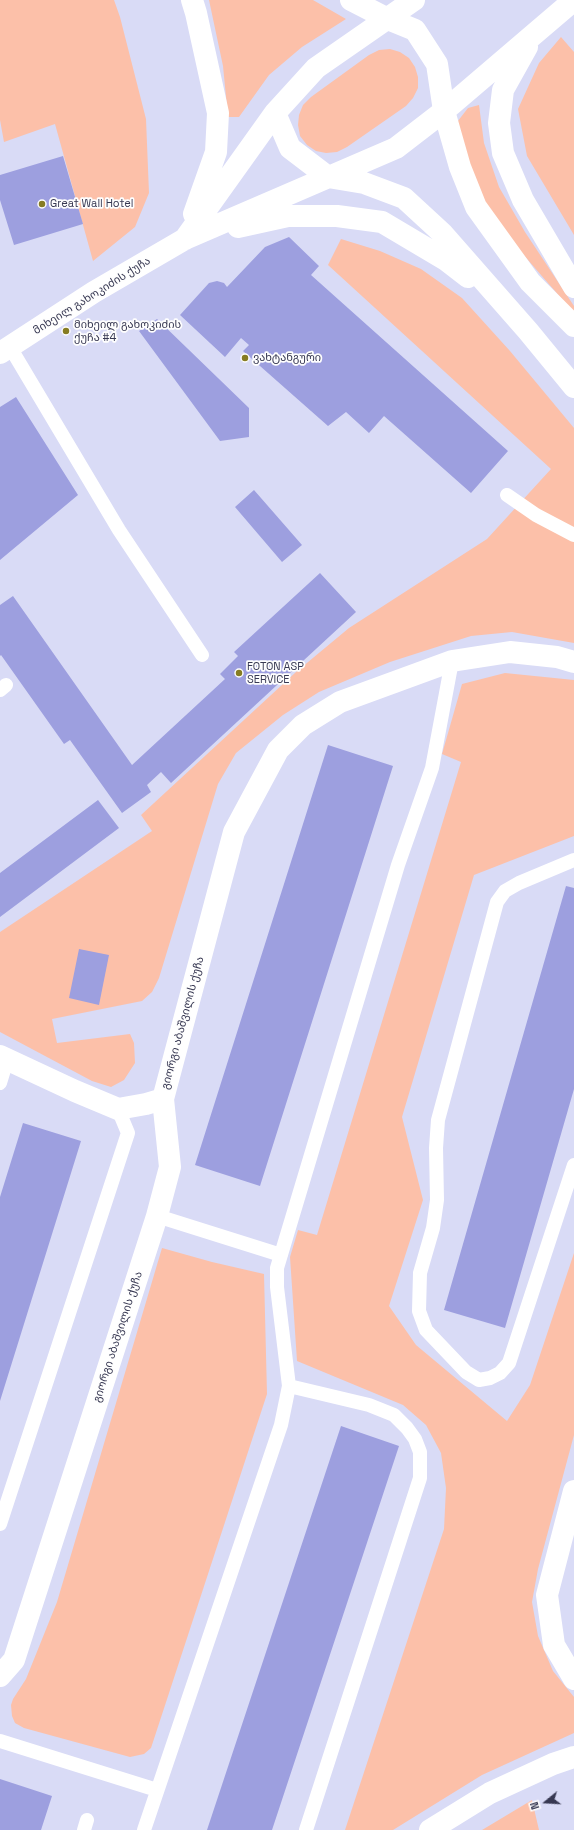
<!DOCTYPE html>
<meta charset="utf-8">
<style>
body{margin:0}
#map{position:relative;width:574px;height:1830px;overflow:hidden;background:#d9dbf6;font-family:"Space Grotesk",sans-serif}
canvas{display:block}
.north{position:absolute;left:526px;top:1782px;width:40px;height:40px;-webkit-text-stroke:3px #fefefe;paint-order:stroke;rotate:252deg;font-size:11px;font-weight:700;line-height:16px;text-align:center;color:#373852}
.north::after{content:'';display:block;margin:auto;width:14px;height:18px;background:#373852;clip-path:polygon(50% 0,100% 100%,50% 72%,0 100%)}
</style>
<div id="map">
<canvas width="574" height="1830"></canvas>
<div class="north">N</div>
</div>
<script>
const context = document.querySelector('canvas').getContext('2d');
context.lineJoin = 'round';
function fillPath(path, color) { context.fillStyle = color; context.fill(path, 'evenodd'); }
const toPath = rows => new Path2D(rows.map(r => 'M' + r).join(''));
function stroke(path, color, width, dash) { context.strokeStyle = color; context.lineWidth = width; context.lineCap = dash ? 'butt' : 'round'; context.setLineDash(dash || []); context.stroke(path); }
function drawText(font, color, halo, rows, align = 'center') {
  context.font = font + ' "Space Grotesk","Noto Sans Georgian",sans-serif'; context.lineWidth = 3.5; context.setLineDash([]); context.textBaseline = 'middle'; context.strokeStyle = halo; context.fillStyle = color; for (const [text, x, y, turn = 0] of rows) {
    context.save(); context.translate(x, y); context.rotate((+turn || 0) * Math.PI / 180); context.textAlign = isNaN(turn) ? turn : align; if (halo) context.strokeText(text, 0, 0); context.fillText(text, 0, 0); context.restore();
  }
}
const green = toPath([
 [0,0,114,0,120,17,146,119,149,193,135,227,93,261,55,124,4,142,0,120],
 [209,0,313,0,346,19,302,47,269,75,239,117,228,117,223,66],
 [561,37,574,52,574,235,527,156,518,109,539,63],
 [390,49,400,52,409,58,415,67,418,77,418,88,413,98,406,106,347,147,337,152,326,153,316,151,307,145,300,136,298,125,299,115,303,105,311,97,369,55,379,50],
 [479,105,484,143,499,187,525,232,574,306,574,313,488,214,454,126,468,108],
 [341,239,380,251,421,269,462,298,510,351,574,428,574,643,512,632,471,636,390,662,319,692,283,715,236,753,218,784,159,978,152,992,142,1001,52,1019,57,1043,130,1034,134,1043,135,1063,124,1080,111,1087,92,1081,0,1032,0,932,152,831,141,815,296,672,349,628,487,539,551,469,328,265],
 [505,673,574,680,574,836,474,875,402,1117,423,1200,389,1306,416,1345,507,1421,530,1385,574,1253,574,1435,538,1569,532,1602,538,1636,553,1671,574,1697,574,1733,482,1775,393,1830,345,1830,444,1529,446,1488,441,1453,426,1425,403,1405,297,1361,290,1257,298,1230,317,1235,461,762,442,754,462,684],
 [162,1248,212,1262,264,1274,267,1394,151,1748,144,1754,130,1757,24,1728,15,1723,12,1716,11,1705,13,1699,26,1679,57,1602],
 [532,1800,539,1830,482,1830]
]);
const building = toPath([
 [63,156,83,224,14,245,0,200,0,175],
 [289,237,319,266,311,275,508,451,471,493,384,416,369,433,346,412,328,426,243,351,249,345,241,338,225,357,180,315,209,283,217,281,224,283,227,287,265,247],
 [157,319,249,408,249,437,220,441,139,331],
 [16,397,78,495,0,560,0,407],
 [254,490,302,545,282,562,235,507],
 [320,573,356,612,171,783,161,772,147,785,151,792,122,813,70,740,64,744,1,655,0,656,0,605,13,596,132,765,225,679,220,674,238,656,234,652],
 [328,745,393,766,260,1186,195,1165],
 [98,800,119,828,0,917,0,873],
 [566,886,574,888,574,1089,505,1328,444,1310],
 [79,949,109,955,99,1005,69,998],
 [23,1123,81,1141,0,1401,0,1197],
 [341,1426,399,1446,272,1830,207,1830],
 [0,1779,52,1796,41,1830,0,1830]
]);
const lane = toPath([
 [10,347,119,530,202,655],
 [507,495,536,515,574,535],
 [0,690,6,685],
 [574,860,519,883,505,891,497,902,438,1120,436,1148,437,1200,433,1228,420,1273,419,1311,426,1330,466,1372,479,1380,490,1378,500,1373,509,1363,574,1165],
 [0,1083,7,1060],
 [157,1216,281,1255],
 [289,1386,369,1405,394,1415,407,1428,415,1439,420,1452,420,1478,306,1830],
 [0,1524,128,1133,118,1109],
 [0,1741,157,1790],
 [84,1830,87,1820],
 [144,1830,281,1425,289,1386,277,1287,277,1268,398,865,432,768,452,661]
]);
const street = toPath([
 [0,1056,75,1091,118,1109,146,1104,163,1099],
 [574,1491,547,1595,554,1645,574,1679],
 [0,1676,14,1660,157,1216,170,1167,163,1099,234,832,278,750,303,725,340,702,452,661,510,652,557,657,574,662],
 [430,1830,490,1793,553,1764,574,1757]
]);
const secondary = toPath([
 [192,0,196,13,218,113,216,152,194,214],
 [351,0,388,19,415,30,437,64,444,111,460,167,476,207,530,282,574,326],
 [527,47,503,90,499,123,503,153,523,200,574,287],
 [275,113,290,148,328,177,364,183,404,198,442,233,528,331,574,387],
 [238,227,288,216,337,216,382,222,446,260,468,277],
 [185,239,275,113,316,68,414,0],
 [0,353,94,292,185,239,396,148,444,111,574,0]
]);
const markers = [
 [42,204,4,"#867c22"],
 [66,331,4,"#867c22"],
 [245,358,4,"#867c22"],
 [239,673,4,"#867c22"]
];
const poiNames = [
 ["Great Wall Hotel",50,204],
 ["მიხეილ გახოკიძის",74,325],
 ["ქუჩა #4",74,338],
 ["ვახტანგური",253,358],
 ["FOTON ASP",247,667],
 ["SERVICE",247,680]
];
const streetNames = [
 ["მიხეილ გახოკიძის ქუჩა",92,296,-32],
 ["გიორგი აბაშვილის ქუჩა",183,1023,-75],
 ["გიორგი აბაშვილის ქუჩა",118,1337,-72]
];
fillPath(green, '#fcc0a9');
fillPath(building, '#9d9fdf');
stroke(lane, '#fff', 14);
stroke(street, '#fff', 22);
stroke(secondary, '#fff', 22);
for (const [x, y, r, color] of markers) { const dot = new Path2D(); dot.arc(x, y, r, 0, 2 * Math.PI); context.fillStyle = color; context.fill(dot); stroke(dot, '#fefefe', 1.5); }
drawText('11px', '#373852', '#fefefe', poiNames, 'left');
drawText('11px', '#373852', '#fefefe', streetNames);
</script>
